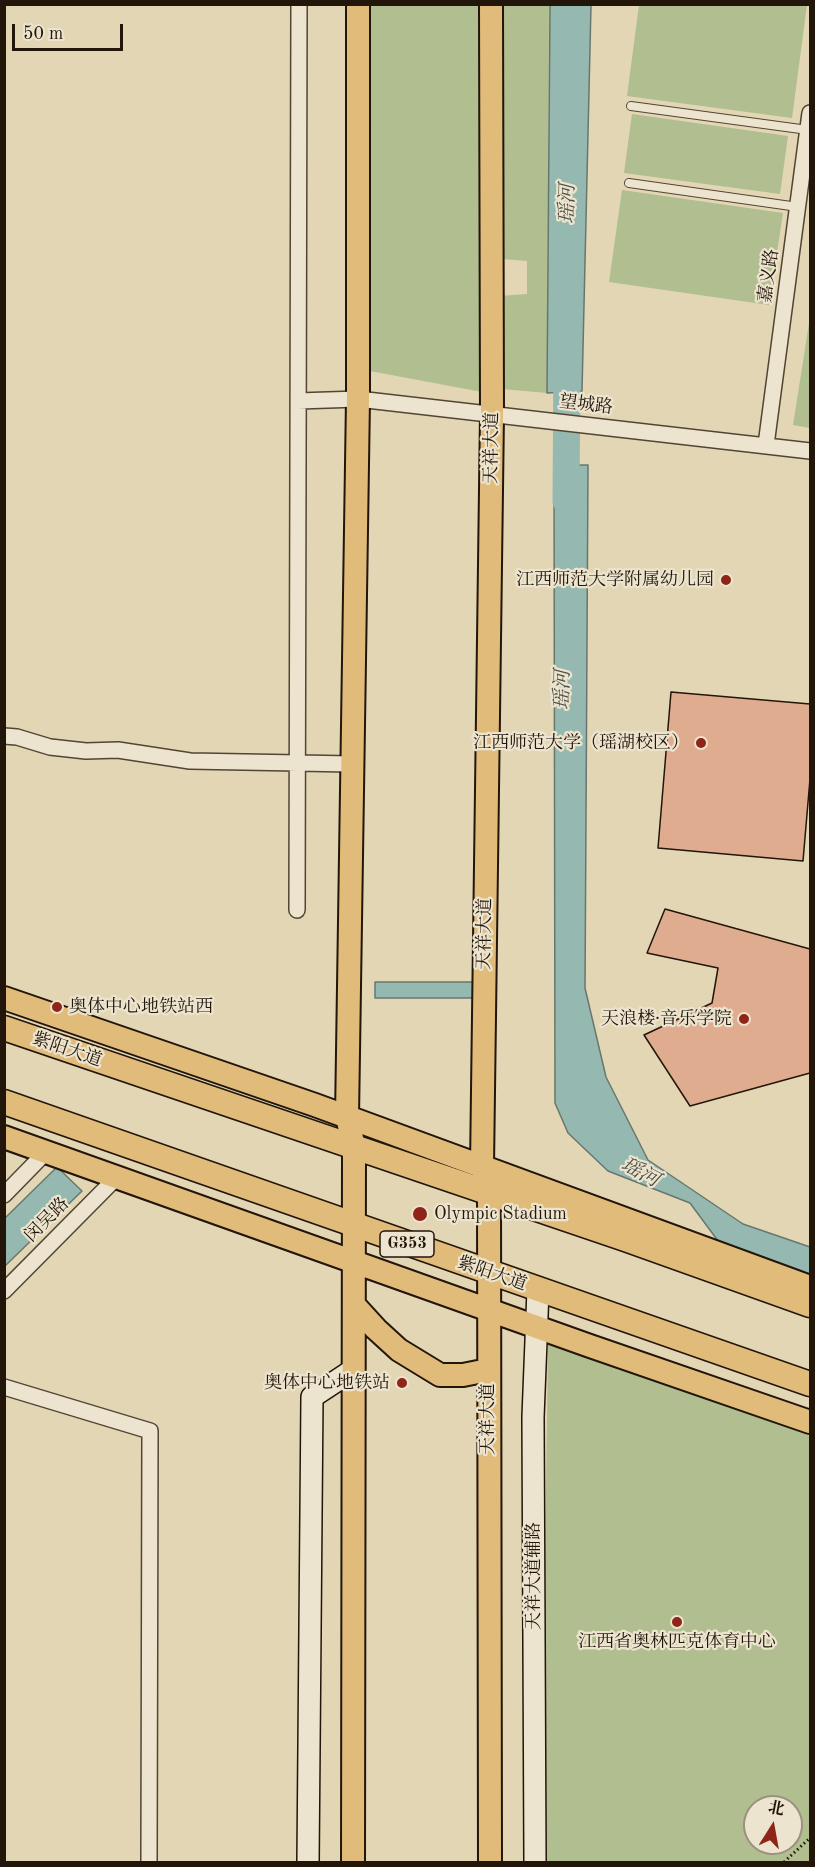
<!DOCTYPE html>
<meta charset="utf-8">
<style>
body{margin:0}
#map{position:relative;width:815px;height:1867px;overflow:hidden;background:#e2d6b4;font-family:"Old Standard TT","Noto Serif SC",serif}
canvas{display:block}
.frame{position:absolute;inset:0;border:6px solid #22150a;pointer-events:none}
.north{position:absolute;left:743px;top:1795px;width:60px;height:60px;box-sizing:border-box;background:#ece4ce;border:2px solid #9b9180;border-radius:50%;rotate:11deg;font-size:16px;font-weight:700;line-height:24px;text-align:center;color:#22150a}
.north::after{content:'';display:block;margin:auto;width:21px;height:27px;background:#8f2418;clip-path:polygon(50% 0,100% 100%,50% 72%,0 100%)}
.scale{position:absolute;left:12px;top:24px;width:111px;height:27px;box-sizing:border-box;border:3px solid #22150a;border-top:0;padding-left:8px;font-size:18px;line-height:21px;white-space:nowrap;color:#22150a;-webkit-text-stroke:4px #ece4ce;paint-order:stroke}
</style>
<div id="map">
<canvas width="815" height="1867"></canvas>
<div class="frame"></div>
<div class="north">北</div>
<div class="scale">50 m</div>
</div>
<script>
const context = document.querySelector('canvas').getContext('2d');
context.lineJoin = 'round';
function fillPath(path, color) { context.fillStyle = color; context.fill(path, 'evenodd'); }
const toPath = rows => new Path2D(rows.map(r => 'M' + r).join(''));
function stroke(path, color, width, dash) { context.strokeStyle = color; context.lineWidth = width; context.lineCap = dash ? 'butt' : 'round'; context.setLineDash(dash || []); context.stroke(path); }
function drawText(font, color, halo, rows, align = 'center') {
  context.font = font + ' "Old Standard TT","Noto Serif SC",serif'; context.lineWidth = 4.5; context.setLineDash([]); context.textBaseline = 'middle'; context.strokeStyle = halo; context.fillStyle = color; for (const [text, x, y, turn = 0] of rows) {
    context.save(); context.translate(x, y); context.rotate((+turn || 0) * Math.PI / 180); context.textAlign = isNaN(turn) ? turn : align; if (halo) context.strokeText(text, 0, 0); context.fillText(text, 0, 0); context.restore();
  }
}
const green = toPath([
 [369,5,484,5,482,392,370,371],
 [503,5,549,5,547,393,502,389,500,296,527,294,527,261,502,259],
 [639,5,807,5,792,118,627,96],
 [632,114,788,136,780,194,624,173],
 [622,190,783,213,769,305,609,282],
 [810,317,810,428,793,425],
 [548,1342,810,1436,810,1862,541,1862],
 [755,1807,791,1807,791,1843,755,1843]
]);
const water = toPath([
 [550,5,591,5,582,391,547,393,550,5],
 [554,465,588,465,585,988,606,1077,648,1160,743,1224,810,1247,810,1279,724,1249,690,1203,608,1171,568,1133,555,1103,554,465],
 [375,982,479,982,479,998,375,998,375,982],
 [57,1167,82,1191,5,1266,5,1218,57,1167]
]);
const river = toPath([
 [566,501,567,357]
]);
const building = toPath([
 [671,692,810,704,810,779,803,861,658,848,671,692],
 [665,909,810,949,810,1073,690,1106,644,1035,712,1003,718,968,647,953,665,909]
]);
const path = toPath([
 [784,1862,810,1838]
]);
const service = toPath([
 [631,106,808,130],
 [629,183,798,207]
]);
const minor = toPath([
 [298,401,358,399,810,451],
 [766,445,810,113],
 [4,736,17,737,50,747,86,751,118,750,190,761,352,764],
 [297,910,299,4],
 [4,1195,46,1152],
 [4,1291,117,1177],
 [4,1387,150,1431,149,1862]
]);
const secondary = toPath([
 [308,1862,312,1397,353,1370],
 [535,1862,533,1417,538,1290]
]);
const primary = toPath([
 [4,998,315,1105,810,1287],
 [4,1137,590,1346,810,1422],
 [355,1306,376,1329,399,1350,440,1375,463,1375,488,1370],
 [353,1862,354,1147,347,1117,358,399,358,4],
 [490,1862,489,1193,482,1166,492,414,491,4]
]);
const trunk = toPath([
 [4,1028,625,1239,810,1305],
 [4,1102,810,1384]
]);
const markers = [
 [726,580,6,"#8f2418"],
 [701,743,6,"#8f2418"],
 [57,1007,6,"#8f2418"],
 [744,1019,6,"#8f2418"],
 [420,1214,8,"#8f2418"],
 [402,1383,6,"#8f2418"],
 [677,1622,6,"#8f2418"]
];
const shields = [
 [407,1244,54]
];
const shieldNames = [
 ["G353",407,1244]
];
const streetNames = [
 ["嘉义路",769,276,-82],
 ["望城路",586,405,7],
 ["天祥大道",492,448,-89],
 ["天祥大道",485,934,-89],
 ["紫阳大道",67,1050,19],
 ["闵吴路",47,1220,-45],
 ["紫阳大道",492,1274,19],
 ["天祥大道",488,1419,-90],
 ["天祥大道辅路",534,1576,-90]
];
const poiNames = [
 ["江西师范大学附属幼儿园",714,580],
 ["江西师范大学（瑶湖校区）",689,743],
 ["奥体中心地铁站西",69,1007,"left"],
 ["天浪楼·音乐学院",732,1019],
 ["Olympic Stadium",434,1214,"left"],
 ["奥体中心地铁站",390,1383],
 ["江西省奥林匹克体育中心",677,1642,"center"]
];
const waterNames = [
 ["瑶河",568,204,-89],
 ["瑶河",563,690,-89],
 ["瑶河",640,1173,28]
];
fillPath(green, '#b1be8f');
fillPath(water, '#95b9b0');
stroke(water, '#67776e', 1.5);
stroke(river, '#95b9b0', 27);
fillPath(building, '#e0ac8f');
stroke(building, '#22150a', 1.5);
stroke(service, '#524534', 10);
stroke(minor, '#524534', 18);
stroke(secondary, '#22150a', 24);
stroke(primary, '#22150a', 26);
stroke(trunk, '#22150a', 27);
stroke(path, '#22150a', 3, [1.5, 3]);
stroke(service, '#ece4ce', 8);
stroke(minor, '#ece4ce', 15);
stroke(secondary, '#ece4ce', 21);
stroke(primary, '#e1bb7a', 22);
stroke(trunk, '#e1bb7a', 24);
for (const [x, y, r, color] of markers) { const dot = new Path2D(); dot.arc(x, y, r, 0, 2 * Math.PI); context.fillStyle = color; context.fill(dot); stroke(dot, '#ece4ce', 2); }
for (const [x, y, w] of shields) { const box = new Path2D(); box.roundRect(x - w / 2, y - 13, w, 26, 4.5); context.fillStyle = '#ece4ce'; context.fill(box); stroke(box, '#22150a', 1.5); }
drawText('bold 16px', '#22150a', null, shieldNames);
drawText('18px', '#22150a', '#ece4ce', streetNames);
drawText('18px', '#22150a', '#ece4ce', poiNames, 'right');
drawText('italic 20px', '#4a4e44', '#ece4ce', waterNames);
</script>
